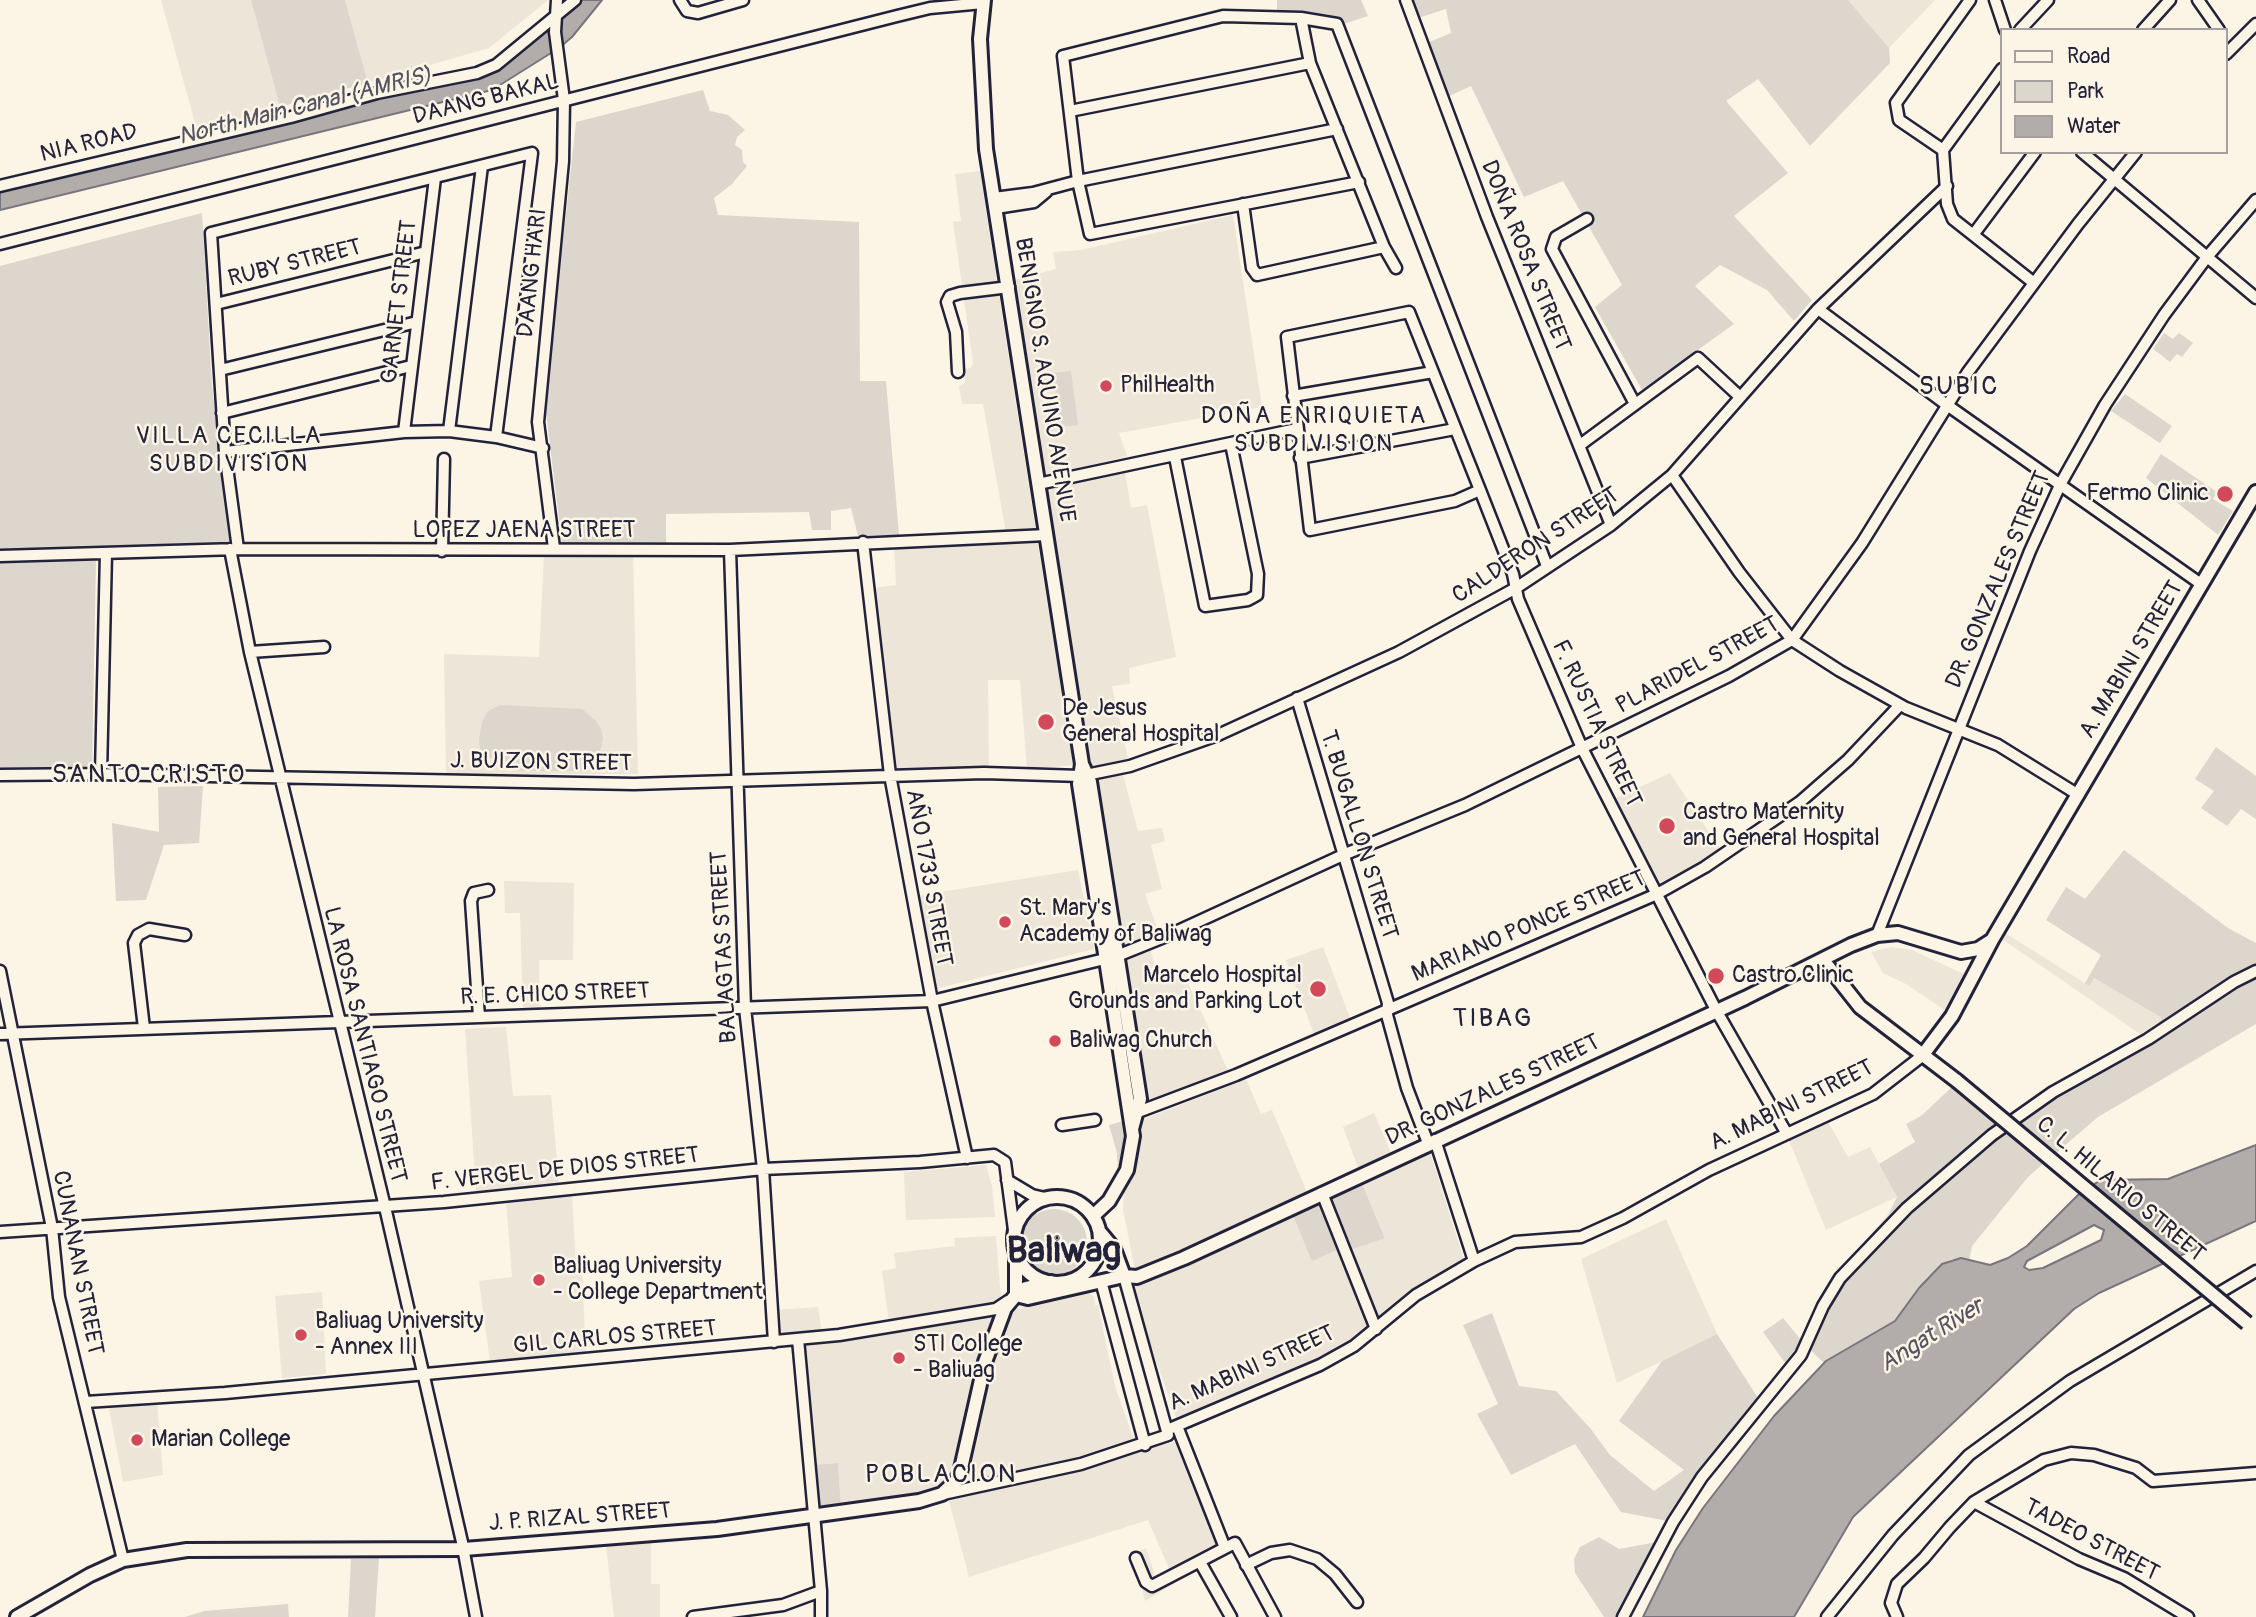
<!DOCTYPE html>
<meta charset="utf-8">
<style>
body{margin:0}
#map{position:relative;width:2256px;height:1617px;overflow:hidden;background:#fcf5e5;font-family:Pangolin,sans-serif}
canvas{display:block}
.legend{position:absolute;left:2000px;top:28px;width:228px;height:126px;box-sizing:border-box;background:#fcf5e5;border:2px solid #a5a1a1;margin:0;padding:9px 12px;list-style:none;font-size:21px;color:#22223b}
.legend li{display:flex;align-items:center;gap:14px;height:35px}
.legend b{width:35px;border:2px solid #a5a1a1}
</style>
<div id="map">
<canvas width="2256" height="1617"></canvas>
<ul class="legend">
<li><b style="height:9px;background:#fcf5e5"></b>Road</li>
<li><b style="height:19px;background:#dcd6cc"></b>Park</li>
<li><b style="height:19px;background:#b2adab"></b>Water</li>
</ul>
</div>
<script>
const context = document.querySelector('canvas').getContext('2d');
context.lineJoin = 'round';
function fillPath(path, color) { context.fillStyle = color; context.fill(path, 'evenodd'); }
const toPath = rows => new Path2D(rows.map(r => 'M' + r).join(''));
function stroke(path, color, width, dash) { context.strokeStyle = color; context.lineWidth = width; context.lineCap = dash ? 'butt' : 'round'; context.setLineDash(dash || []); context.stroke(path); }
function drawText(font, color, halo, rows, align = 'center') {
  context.font = font + ' Pangolin,sans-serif'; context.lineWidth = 5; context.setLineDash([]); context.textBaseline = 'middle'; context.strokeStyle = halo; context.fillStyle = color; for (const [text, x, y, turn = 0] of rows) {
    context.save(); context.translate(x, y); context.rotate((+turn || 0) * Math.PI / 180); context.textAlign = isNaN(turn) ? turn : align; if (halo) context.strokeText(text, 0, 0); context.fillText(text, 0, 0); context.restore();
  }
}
const built = toPath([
 [161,0,251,0,280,107,197,130],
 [345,0,548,0,489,48,368,83],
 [1848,0,1935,0,1889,48],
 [980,171,998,289,1036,532,1006,533,983,404,962,404,959,386,965,383,964,369,971,368,973,363,953,222,961,221,955,174],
 [1233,215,1262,407,1119,433,1127,456,1045,477,1014,280,1056,269,1053,252,1081,250],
 [1125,473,1131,508,1147,505,1176,657,1129,668,1130,684,1112,686,1128,759,1090,770,1046,488],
 [1037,540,1075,765,1027,769,1020,680,988,680,989,771,894,772,874,588,896,585,894,545],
 [633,553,638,774,446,774,444,654,539,657,544,554],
 [1122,771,1138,831,1162,828,1165,841,1151,845,1162,889,1145,894,1159,933,1124,948,1093,778],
 [1670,773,1723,853,1660,887,1614,799],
 [1078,870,1094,949,935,989,915,896],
 [504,881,574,883,573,960,539,960,540,1008,523,1009,520,913,505,913],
 [2005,933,2088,985,2094,978,2162,1018,2146,1038,2002,939],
 [1323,947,1350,1018,1314,1034,1286,960],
 [1891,947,1912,950,1968,976,1949,1013,1906,984,1883,973,1871,952],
 [1151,951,1157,977,1183,972,1228,1071,1144,1104,1123,960],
 [506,1027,513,1096,551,1095,559,1183,476,1191,465,1029],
 [1246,1079,1261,1114,1272,1110,1307,1192,1251,1221,1135,1271,1123,1209,1124,1192,1134,1168,1137,1122],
 [1374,1113,1391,1153,1358,1168,1343,1127],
 [1827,1120,1848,1157,1870,1147,1897,1197,1826,1230,1788,1138],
 [1429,1149,1465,1263,1375,1327,1311,1367,1178,1423,1129,1283,1240,1239,1292,1213,1348,1245,1350,1250,1385,1237,1361,1181],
 [986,1165,992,1186,995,1217,906,1220,904,1172],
 [572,1194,576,1268,582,1269,586,1357,490,1362,479,1281,512,1277,506,1199],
 [1666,1219,1717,1334,1617,1383,1581,1259],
 [996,1236,1001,1300,997,1305,889,1323,882,1271,896,1268,894,1253,955,1246,954,1238],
 [322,1292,326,1374,282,1378,275,1296],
 [1088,1293,1094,1297,1095,1305,1098,1305,1115,1386,1136,1446,1081,1461,966,1481,987,1378,1010,1310],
 [818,1307,822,1333,778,1340,775,1310],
 [995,1314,952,1472,947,1480,937,1489,919,1495,841,1506,838,1463,812,1465,802,1344],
 [157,1401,163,1475,123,1482,108,1404],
 [1182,1440,1230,1550,1145,1601,1134,1553,1146,1548,1156,1579,1171,1573,1148,1520,969,1577,949,1501],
 [651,1539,651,1584,660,1584,660,1617,614,1617,606,1545]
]);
const green = toPath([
 [251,0,345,0,368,83,280,107],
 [1277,0,1361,0,1368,16,1341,25,1277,15],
 [1412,0,1848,0,1889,48,1890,63,1810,146,1758,79,1726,101,1788,173,1734,216,1812,300,1794,321,1767,290,1720,265,1695,286,1734,324,1642,390,1595,307,1622,285,1563,181,1524,197,1471,86,1447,97,1427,43,1451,33,1446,9,1418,18],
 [703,90,710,111,728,115,745,130,737,137,735,145,742,150,743,162,747,166,732,184,714,198,718,215,859,222,860,381,886,381,899,535,858,536,851,508,831,511,831,530,812,530,809,512,666,514,666,544,562,543,545,405,576,122],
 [202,213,212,386,231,544,0,550,0,266],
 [2164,333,2173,339,2179,333,2193,343,2182,357,2177,354,2170,362,2153,349],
 [1071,371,1078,425,1060,427,1053,373],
 [2125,394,2172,426,2160,443,2111,411],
 [2161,454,2217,492,2213,499,2233,511,2218,535,2146,478],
 [96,558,92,772,0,772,0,561],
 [500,705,582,709,596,721,601,729,603,739,600,751,582,771,518,771,503,768,480,749,479,739,482,722,488,711],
 [2216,747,2256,776,2256,819,2241,809,2227,826,2201,808,2214,791,2195,779],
 [203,786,199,843,164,845,146,900,116,901,112,823,159,832,158,787],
 [2124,850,2228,928,2256,943,2256,1024,2098,1117,2055,1154,2009,1116,2093,1062,2146,1038,2162,1018,2094,978,2089,986,2085,983,2101,955,2046,920,2066,887,2085,899],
 [1952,1087,2044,1163,2028,1177,1972,1246,1969,1261,1952,1259,1942,1264,1919,1288,1895,1321,1824,1363,1801,1341,1785,1363,1763,1332,1783,1318,1801,1340,1834,1276,1888,1215,1897,1197,1879,1164,1915,1142,1906,1124,1921,1116],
 [1124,1121,1124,1163,1118,1172,1117,1153,1109,1125],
 [1361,1181,1385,1238,1350,1250,1348,1245,1312,1261,1292,1213],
 '1021 1242a33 33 0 1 1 66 0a33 33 0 1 1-66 0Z',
 [1492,1313,1519,1386,1556,1391,1590,1428,1610,1455,1654,1491,1684,1470,1619,1421,1662,1361,1717,1334,1758,1398,1668,1521,1621,1512,1575,1444,1511,1475,1477,1414,1498,1404,1463,1325],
 [838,1463,841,1506,817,1509,812,1465],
 [1599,1537,1619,1549,1657,1542,1618,1617,1604,1617,1575,1573,1574,1559,1580,1547],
 [379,1558,375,1617,348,1617,351,1559],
 [288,1604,289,1617,185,1617,204,1611]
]);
const water = toPath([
 [581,0,602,0,572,37,559,48,492,90,0,210,0,191,505,63,581,0],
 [2256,1145,2256,1221,2099,1293,2074,1309,1853,1517,1794,1617,1643,1617,1676,1550,1703,1508,1774,1416,1826,1361,1895,1321,1919,1288,1942,1264,1961,1258,1990,1265,2008,1258,2027,1246,2081,1192,2101,1180,2168,1179,2256,1145],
 [2094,1225,2104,1230,2101,1240,2043,1268,2029,1270,2024,1267,2027,1261,2094,1225]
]);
const minor = toPath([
 [680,0,687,11,698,13,743,0],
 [1406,0,1487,217,1611,525],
 [1995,0,2005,30],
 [2198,0,2219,30],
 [1301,18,1310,63,1384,247,1396,268],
 [2020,30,2048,0],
 [2143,30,2170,0],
 [2226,54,2256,24],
 [2002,69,1943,150,1947,204,1953,219,2034,283],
 [1070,111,1310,63],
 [1943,150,1899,120,1896,103,1970,0],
 [2082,152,2256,298],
 [1359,182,1090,234,1078,181,1063,56,1223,16,1301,18,1337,24,1547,566],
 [0,186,291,117,377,93,477,73,496,65,575,0],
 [994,198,1033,193,1078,181,1337,129],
 [1243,204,1252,268,1257,275,1384,247],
 [996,208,1034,202,1046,192],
 [1587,219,1556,237,1552,249,1635,404],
 [1973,235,2035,152],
 [0,244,897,16,930,8,983,3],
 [216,304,426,252],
 [1818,309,1947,405,2201,584],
 [220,370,417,322],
 [958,372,956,332,947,302,950,296,960,293,1009,287],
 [1293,396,1433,372],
 [222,413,411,366],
 [449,431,482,166],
 [404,432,435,178],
 [496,437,543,448],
 [1580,445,1698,358,1739,396],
 [225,452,404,432,449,431,496,437,532,153,211,233,225,452,238,549],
 [1175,457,1205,606,1248,600,1257,595,1258,574,1231,444],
 [1300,458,1455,429],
 [1672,475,1739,572,1792,640,1840,671,1906,708,1998,745,2077,794],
 [1038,484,1297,429],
 [1480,490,1455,501,1310,530,1287,337,1409,312,1433,372,1480,490,1513,574,1518,599,1582,748,1716,1010,1787,1134],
 [863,542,890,775,932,1001,967,1158],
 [554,548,538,422,563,161,564,100,555,32,557,0],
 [230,549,250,652,385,1207,462,1542,476,1617],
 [730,550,745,1008,763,1169,774,1342],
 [442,551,444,459],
 [0,556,238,549,730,550,1047,535],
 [250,652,324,647],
 [1297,698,1388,1003,1387,1015,1407,1088,1428,1143],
 [101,774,106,553],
 [0,775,101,774,634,784,984,773,1081,776,1130,766,1218,735,1399,652,1516,588,1611,525,1672,475,1818,309,1947,186],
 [1877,935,2030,551,2061,483,2105,405,2164,315,2207,257,2256,200],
 [0,971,52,1228,59,1297,123,1560],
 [479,1017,471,901,474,893,488,890],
 [144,1028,134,943,138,935,149,929,185,935],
 [0,1034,932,1001,1117,956,1169,935,1343,855,1465,805,1729,676,1792,640,1862,543,1968,372,2078,224,2136,152],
 [1130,1115,1236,1075,1657,894,1705,867,1800,802,1848,760,1900,705],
 [1062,1125,1095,1120],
 [1435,1140,1474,1261],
 [1007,1180,1032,1195,1045,1198],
 [1322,1193,1376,1329],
 [0,1232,444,1202,763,1169,920,1162,994,1155,1005,1162,1014,1230],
 [1101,1281,1145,1445],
 [798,1339,821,1591,821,1617],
 [86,1402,225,1393,839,1335,996,1309,1008,1301],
 [1177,1426,1225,1548,1235,1543,1275,1617],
 [1167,1430,1320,1365,1354,1346,1416,1295,1474,1261,1515,1242,1581,1237,1623,1218,1709,1170,1873,1094,1922,1056],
 [943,1494,1081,1464,1168,1435,1124,1276],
 [1974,1502,2079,1559,2124,1578,2188,1617],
 [1136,1558,1146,1582,1152,1586,1225,1548],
 [1200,1562,1231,1617],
 [1246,1565,1271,1553,1290,1550,1317,1559,1335,1574,1357,1602],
 [693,1617,783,1605,821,1591],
 [1623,1617,1673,1522,1702,1477,1801,1355,1823,1306,1840,1278,1907,1208,1992,1135,2053,1092,2148,1039,2234,982,2256,971],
 [1827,1617,1893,1535,1969,1455,2070,1381,2256,1271],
 [1897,1617,1891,1603,1897,1584,1924,1558,1950,1527,1974,1502,2044,1460,2071,1453,2094,1455,2136,1468,2153,1481,2256,1473]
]);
const major = toPath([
 [984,0,980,39,986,149,1082,764,1090,782,1140,1099,1132,1129],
 [1082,764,1079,784,1133,1136,1127,1170,1109,1201,1093,1216],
 [1823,960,1860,1007,1957,1081],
 [1922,1056,1952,1016,1992,940,2256,492],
 '1014 1240a43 43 0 1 1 86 0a43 43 0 1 1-86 0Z',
 [1100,1232,1114,1249,1124,1276],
 [1016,1295,1028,1298,1124,1276,1137,1277,1184,1258,1745,998,1851,945,1877,935,1898,933,1961,952,1978,949,1992,940],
 [1016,1295,1016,1257],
 [17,1617,90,1575,123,1560,187,1550,464,1549,717,1529,919,1501,942,1494,956,1481,960,1473,985,1362,1005,1308,1016,1295,1026,1288,1051,1282]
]);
const majorBridge = toPath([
 [1957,1081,2247,1323]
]);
const markers = [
 [1106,386,7,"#d1495b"],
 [2225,494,9,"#d1495b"],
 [1046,722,9,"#d1495b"],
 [1667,826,9,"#d1495b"],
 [1005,922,7,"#d1495b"],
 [1716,976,9,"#d1495b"],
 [1318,989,9,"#d1495b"],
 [1055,1041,7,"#d1495b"],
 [539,1280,7,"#d1495b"],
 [301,1335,7,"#d1495b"],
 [899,1358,7,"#d1495b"],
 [137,1440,7,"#d1495b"]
];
const streetNames = [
 ["DAANG BAKAL",486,100,-14],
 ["NIA ROAD",89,144,-14],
 ["DOÑA ROSA STREET",1525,256,68],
 ["RUBY STREET",295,264,-14],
 ["DAANG HARI",533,273,-84],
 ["GARNET STREET",400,302,-83],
 ["BENIGNO S. AQUINO AVENUE",1044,380,81],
 ["LOPEZ JAENA STREET",524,531],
 ["CALDERON STREET",1536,546,-33],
 ["DR. GONZALES STREET",1999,580,-67],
 ["A. MABINI STREET",2132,660,-59],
 ["PLARIDEL STREET",1698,666,-28],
 ["F. RUSTIA STREET",1596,724,65],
 ["J. BUIZON STREET",541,763,1],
 ["T. BUGALLON STREET",1358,835,73],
 ["AÑO 1733 STREET",928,878,80],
 ["MARIANO PONCE STREET",1529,927,-23],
 ["BALAGTAS STREET",725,947,-93],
 ["R. E. CHICO STREET",555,995,-2],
 ["LA ROSA SANTIAGO STREET",364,1045,76],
 ["DR. GONZALES STREET",1493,1091,-25],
 ["A. MABINI STREET",1792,1106,-26],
 ["F. VERGEL DE DIOS STREET",565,1170,-6],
 ["C. L. HILARIO STREET",2120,1190,40],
 ["CUNANAN STREET",77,1263,79],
 ["GIL CARLOS STREET",615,1338,-5],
 ["A. MABINI STREET",1252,1369,-24],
 ["J. P. RIZAL STREET",580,1518,-4],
 ["TADEO STREET",2091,1541,28]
];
const poiNames = [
 ["PhilHealth",1120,386],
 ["Fermo Clinic",2209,494,"right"],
 ["De Jesus",1062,709],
 ["General Hospital",1062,735],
 ["Castro Maternity",1683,813],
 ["and General Hospital",1683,839],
 ["St. Mary's",1019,909],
 ["Academy of Baliwag",1019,935],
 ["Marcelo Hospital",1302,976,"right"],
 ["Grounds and Parking Lot",1302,1002,"right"],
 ["Castro Clinic",1732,976],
 ["Baliwag Church",1069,1041],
 ["Baliuag University",553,1267],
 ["- College Department",553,1293],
 ["Baliuag University",315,1322],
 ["- Annex III",315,1348],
 ["STI College",913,1345],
 ["- Baliuag",913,1371],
 ["Marian College",151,1440]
];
const waterNames = [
 ["North Main Canal (AMRIS)",305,107,-14],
 ["Angat River",1932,1336,-32]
];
const neighbourhoodNames = [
 ["DOÑA ENRIQUIETA",1314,417],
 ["SUBDIVISION",1314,445],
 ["VILLA CECILLA",229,437],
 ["SUBDIVISION",229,465]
];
const quarterNames = [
 ["SUBIC",1959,387],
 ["SANTO CRISTO",149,775],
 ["TIBAG",1493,1019],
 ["POBLACION",941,1475]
];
const townNames = [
 ["Baliwag",1064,1253]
];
fillPath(built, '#ece5d8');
fillPath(green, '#dcd6cc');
fillPath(water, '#b2adab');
stroke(water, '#78757e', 2);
stroke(minor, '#22223b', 15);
stroke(major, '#22223b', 18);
stroke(minor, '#fcf5e5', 10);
stroke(major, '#fcf5e5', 12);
stroke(majorBridge, '#22223b', 18, []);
stroke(majorBridge, '#fcf5e5', 12);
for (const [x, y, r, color] of markers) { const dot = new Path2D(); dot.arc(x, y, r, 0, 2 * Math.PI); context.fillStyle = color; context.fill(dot); stroke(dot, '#fcf5e5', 2.5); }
drawText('23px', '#22223b', '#fcf5e5', streetNames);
drawText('23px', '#22223b', '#fcf5e5', poiNames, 'left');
drawText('italic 24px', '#545362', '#fcf5e5', waterNames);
context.letterSpacing = '2px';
drawText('24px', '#22223b', '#fcf5e5', neighbourhoodNames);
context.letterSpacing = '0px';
context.letterSpacing = '2px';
drawText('26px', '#22223b', '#fcf5e5', quarterNames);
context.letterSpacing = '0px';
drawText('bold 37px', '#22223b', '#fcf5e5', townNames);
</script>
